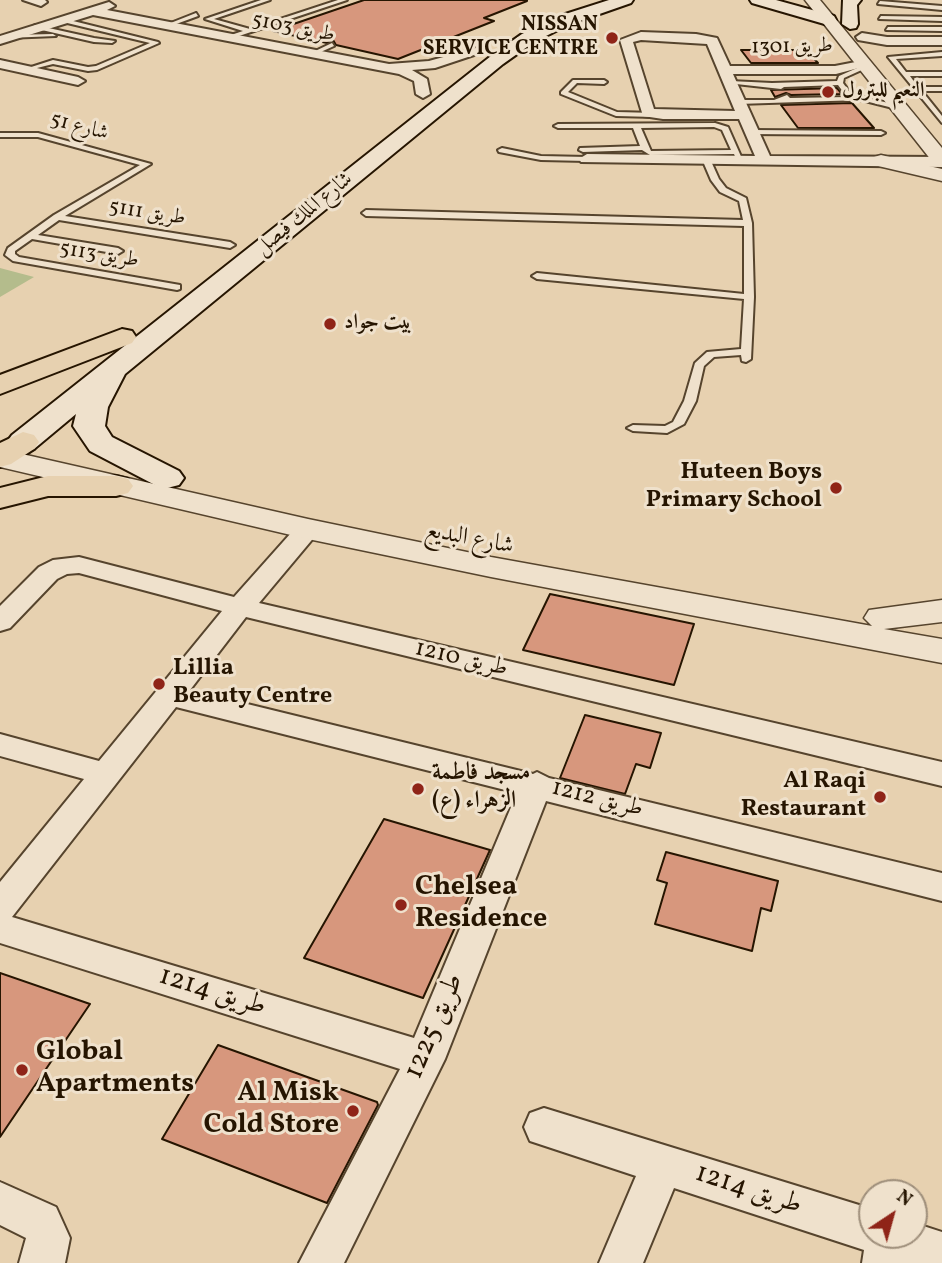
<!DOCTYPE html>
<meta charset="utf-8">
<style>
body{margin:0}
#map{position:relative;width:942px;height:1263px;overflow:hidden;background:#e7d1b0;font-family:Vollkorn,serif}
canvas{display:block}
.north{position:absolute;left:858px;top:1179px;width:70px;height:70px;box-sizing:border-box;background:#efe1cc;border:2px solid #9f8f7b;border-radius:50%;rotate:36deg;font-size:19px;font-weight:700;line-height:28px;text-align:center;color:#261501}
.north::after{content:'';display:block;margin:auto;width:24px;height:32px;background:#8f2418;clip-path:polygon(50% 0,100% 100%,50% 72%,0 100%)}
</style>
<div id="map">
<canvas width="942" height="1263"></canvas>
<div class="north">N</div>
</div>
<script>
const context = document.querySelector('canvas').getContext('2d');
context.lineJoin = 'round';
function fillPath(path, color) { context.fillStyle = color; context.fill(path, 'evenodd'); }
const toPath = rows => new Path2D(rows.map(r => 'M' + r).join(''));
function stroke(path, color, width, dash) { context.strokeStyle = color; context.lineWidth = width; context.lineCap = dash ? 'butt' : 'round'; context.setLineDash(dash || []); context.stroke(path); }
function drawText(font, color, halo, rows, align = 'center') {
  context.font = font + ' Vollkorn,Amiri,serif'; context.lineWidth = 6; context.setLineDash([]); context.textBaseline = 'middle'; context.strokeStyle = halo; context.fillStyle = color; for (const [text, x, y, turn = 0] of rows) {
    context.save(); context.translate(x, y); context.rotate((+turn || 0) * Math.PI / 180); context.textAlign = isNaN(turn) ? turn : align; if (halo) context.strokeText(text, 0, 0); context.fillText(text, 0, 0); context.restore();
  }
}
const green = toPath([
 [0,268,34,277,0,297]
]);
const building = toPath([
 [364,0,527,0,527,1,484,18,494,21,398,59,336,45,333,40,327,43,273,31,364,0],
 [741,50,806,50,818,63,751,63,741,50],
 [837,88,842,94,791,95,786,93,775,97,771,90,837,88],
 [852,103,874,128,798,128,781,105,852,103],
 [550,594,694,624,674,685,523,650,550,594],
 [585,715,661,733,650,768,636,764,625,794,560,778,585,715],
 [384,819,490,850,423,998,304,958,384,819],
 [666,852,778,881,771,911,761,908,752,951,655,924,667,883,657,880,666,852],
 [0,973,90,1004,0,1137,0,973],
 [218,1045,377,1102,378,1105,327,1203,162,1139,218,1045]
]);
const service = toPath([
 [261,0,270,0,214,19,250,29,338,0,347,0,227,40,225,37,243,31,205,19,261,0],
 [880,1,942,6,942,10,878,4,880,1],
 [196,13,198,16,168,27,163,26,196,13],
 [881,16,942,17,942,21,879,19,881,16],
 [61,18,158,42,159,43,97,70,88,71,53,64,25,71,25,69,53,60,88,67,96,66,150,43,59,21,61,18],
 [35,25,94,38,115,41,112,43,94,42,33,28,35,25],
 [888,27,942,27,942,31,886,30,888,27],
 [9,35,53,34,56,36,7,38,9,35],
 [332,43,334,46,314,55,309,54,332,43],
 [942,52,942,56,896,59,906,72,942,72,942,76,910,76,918,87,942,87,942,91,922,91,942,116,942,123,888,57,942,52],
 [864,65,866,68,844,78,843,83,851,94,901,106,901,110,861,100,738,104,735,100,774,100,787,95,790,98,847,97,838,85,784,87,781,89,727,83,730,81,772,83,837,81,839,76,864,65],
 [573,80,604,80,607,82,604,84,577,83,568,92,617,112,655,113,659,115,655,117,616,116,561,94,561,92,573,80],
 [715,123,728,127,743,161,737,161,734,154,650,155,642,150,583,152,579,150,580,148,640,146,633,128,558,128,554,126,558,124,715,123],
 [714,127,722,130,731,150,651,151,641,128,714,127],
 [751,130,881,131,885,133,881,135,748,134,747,132,751,130],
 [0,133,38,133,151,164,65,216,230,242,235,245,230,248,59,220,38,235,118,248,123,251,118,254,32,239,15,251,15,254,19,257,180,285,180,289,177,290,13,261,5,255,8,248,54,215,140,165,38,137,0,137,0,133],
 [502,148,541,156,587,157,591,159,587,161,541,160,499,152,498,150,502,148],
 [706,157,710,159,719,179,726,188,746,198,752,223,754,297,751,359,746,362,742,361,741,355,714,357,704,366,696,401,684,424,667,433,633,431,627,428,633,425,665,426,673,422,684,401,695,363,707,352,741,349,744,299,537,279,532,276,537,273,744,294,744,226,366,216,362,213,366,210,743,220,739,201,720,192,711,180,702,159,706,157]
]);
const minor = toPath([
 [23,0,45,0,47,2,41,6,23,0],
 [109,2,115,6,107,10,389,64,429,61,476,48,483,52,435,68,412,70,427,79,430,94,423,98,416,94,414,81,399,74,93,15,0,44,0,36,109,2],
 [641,32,696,34,717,38,730,66,835,66,866,60,866,66,836,74,733,74,770,156,942,157,942,167,581,162,579,159,587,154,755,156,739,119,663,119,643,116,620,40,641,32],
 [641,40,707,44,735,111,654,109,633,42,641,40],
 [862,33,887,37,942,37,942,45,887,45,858,40,856,37,862,33],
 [0,60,78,77,85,81,78,85,0,68,0,60],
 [308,521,317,524,321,529,259,603,942,762,942,786,246,617,190,690,533,774,537,772,549,778,942,873,942,901,546,801,445,1059,344,1263,299,1263,400,1069,0,943,0,882,84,779,0,756,0,734,99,761,222,611,79,573,67,574,57,579,10,628,0,631,0,606,39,567,53,560,79,557,234,597,299,524,308,521],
 [176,707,517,793,414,1038,12,917,176,707],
 [544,1108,872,1209,872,1235,914,1235,914,1223,942,1232,942,1263,862,1263,864,1250,674,1188,643,1263,599,1263,636,1176,530,1141,524,1127,530,1113,544,1108],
 [0,1182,56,1207,70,1238,65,1263,19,1263,26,1238,0,1225,0,1182]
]);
const tertiary = toPath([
 [805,0,820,0,942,148,942,167,935,165,805,0],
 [881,155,942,169,942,181,874,165,871,161,874,157,881,155],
 [0,449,308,519,491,557,872,626,864,618,869,610,942,600,942,622,884,629,942,639,942,663,491,577,308,539,0,467,0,449]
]);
const secondary = toPath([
 [609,0,633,0,631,3,568,25,534,42,503,64,125,374,108,407,105,426,112,437,179,471,184,478,179,485,167,488,155,485,90,451,73,426,76,414,34,449,23,452,12,449,7,442,12,435,491,56,522,34,556,17,609,0],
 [750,0,776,0,834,16,836,20,828,25,752,3,750,0],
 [843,0,861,0,857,5,858,24,856,28,850,29,842,24,843,0]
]);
const primary = toPath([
 [122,329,132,331,136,337,132,343,0,394,0,375,122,329],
 [23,432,34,435,39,442,34,449,11,464,0,467,0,443,23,432],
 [48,476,116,476,128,479,133,486,128,493,116,496,48,496,0,508,0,488,48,476]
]);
const markers = [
 [612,38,7,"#8f2418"],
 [828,92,7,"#8f2418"],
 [330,324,7,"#8f2418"],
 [836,488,7,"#8f2418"],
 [159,684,7,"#8f2418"],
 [418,789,7,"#8f2418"],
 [880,797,7,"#8f2418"],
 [401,905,7,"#8f2418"],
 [22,1070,7,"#8f2418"],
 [353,1111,7,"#8f2418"]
];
const farPoinames = [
 ["NISSAN",598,26,"right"],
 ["SERVICE CENTRE",598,50,"right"],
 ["النعيم للبترول",842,92],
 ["بيت جواد",344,324]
];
const farStreetnames = [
 ["طريق 5103",293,29,11],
 ["طريق 1301",792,48,-1],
 ["شارع 51",79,128,15],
 ["طريق 5111",147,214,9],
 ["شارع الملك فيصل",305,215,-39],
 ["طريق 5113",99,256,9]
];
const poiNames = [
 ["Huteen Boys",822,474],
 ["Primary School",822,502],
 ["Lillia",173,670,"left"],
 ["Beauty Centre",173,698,"left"],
 ["مسجد فاطمة",432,775,"left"],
 ["الزهراء (ع)",432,803,"left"],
 ["Al Raqi",866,783],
 ["Restaurant",866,811]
];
const streetNames = [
 ["شارع البديع",469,540,11],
 ["طريق 1210",461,660,13],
 ["طريق 1212",597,800,14]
];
const nearPoinames = [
 ["Chelsea",415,889],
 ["Residence",415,921],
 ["Global",36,1054],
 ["Apartments",36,1086],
 ["Al Misk",339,1095,"right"],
 ["Cold Store",339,1127,"right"]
];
const nearStreetnames = [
 ["طريق 1214",212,993,17],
 ["طريق 1225",436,1027,-67],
 ["طريق 1214",748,1191,18]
];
fillPath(green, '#b4bc8c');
fillPath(building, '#d7977d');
stroke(building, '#261501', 2);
stroke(service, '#56442d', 4);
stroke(minor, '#56442d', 4);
stroke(tertiary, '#56442d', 3);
stroke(secondary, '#261501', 4);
stroke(primary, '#261501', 4);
fillPath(service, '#efe1cc');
fillPath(minor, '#efe1cc');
fillPath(tertiary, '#efe1cc');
fillPath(secondary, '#efe1cc');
fillPath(primary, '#e7d1b0');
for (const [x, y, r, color] of markers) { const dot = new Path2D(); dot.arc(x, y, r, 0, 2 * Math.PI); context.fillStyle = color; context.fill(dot); stroke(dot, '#efe1cc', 2.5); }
drawText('bold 21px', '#261501', '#efe1cc', farPoinames, 'left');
drawText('21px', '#261501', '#efe1cc', farStreetnames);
drawText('bold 24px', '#261501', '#efe1cc', poiNames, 'right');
drawText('24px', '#261501', '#efe1cc', streetNames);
drawText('bold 28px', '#261501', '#efe1cc', nearPoinames, 'left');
drawText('28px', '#261501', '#efe1cc', nearStreetnames);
</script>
